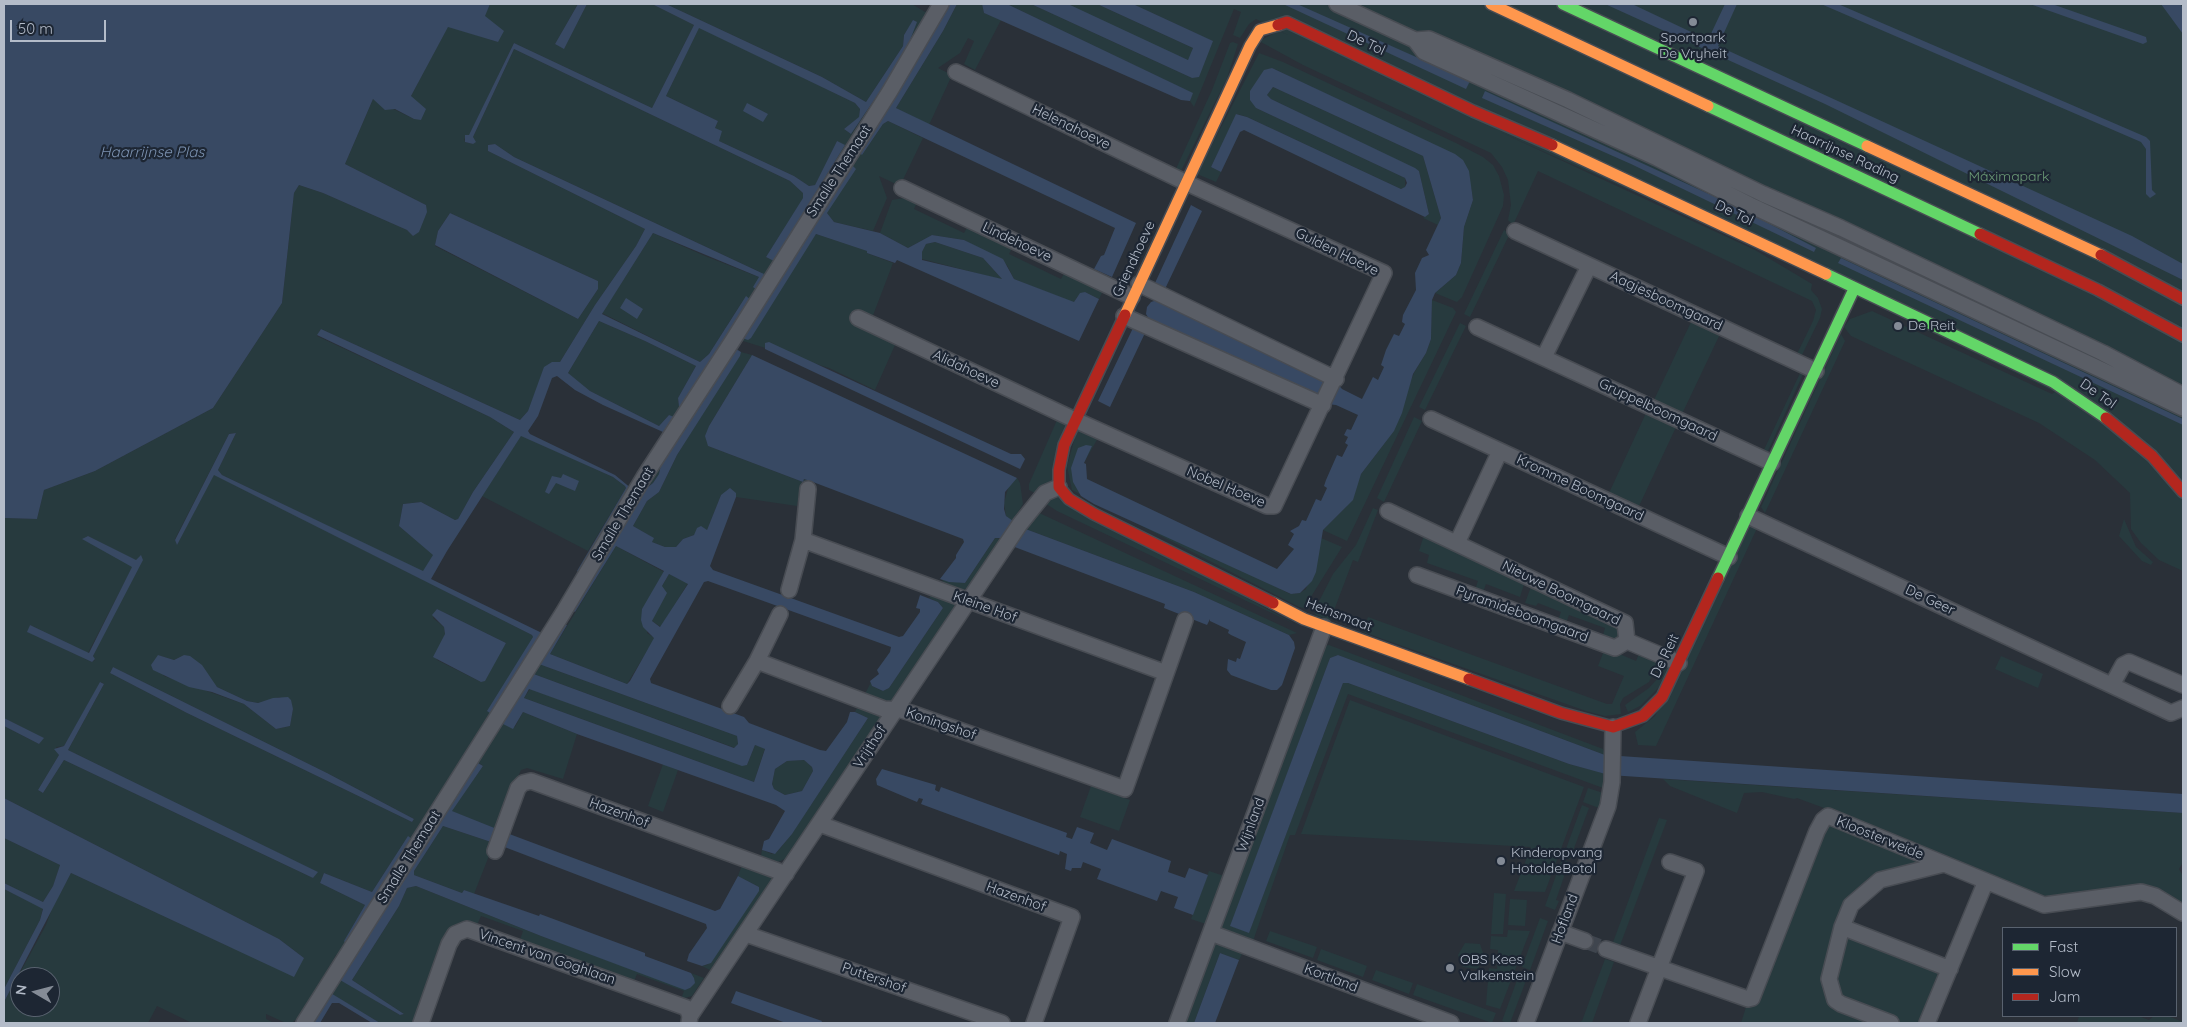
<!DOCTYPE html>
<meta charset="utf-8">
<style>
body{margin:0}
#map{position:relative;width:2187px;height:1027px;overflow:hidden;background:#2a3038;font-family:Quicksand,sans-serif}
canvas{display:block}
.frame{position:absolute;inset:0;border:5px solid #b4bcc9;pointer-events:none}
.legend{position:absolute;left:2002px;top:927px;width:175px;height:90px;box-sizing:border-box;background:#1d2633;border:1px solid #59626f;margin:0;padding:6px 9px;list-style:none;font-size:15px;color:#b4bcc9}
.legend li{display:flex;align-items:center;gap:10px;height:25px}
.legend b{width:25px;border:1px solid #59626f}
.north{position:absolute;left:10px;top:967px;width:50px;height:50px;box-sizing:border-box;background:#1d2633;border:1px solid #59626f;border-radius:50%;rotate:278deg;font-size:14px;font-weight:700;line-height:20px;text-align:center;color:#b4bcc9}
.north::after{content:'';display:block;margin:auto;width:18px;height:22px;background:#848b96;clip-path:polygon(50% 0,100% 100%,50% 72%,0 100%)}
.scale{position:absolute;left:10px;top:20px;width:96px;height:22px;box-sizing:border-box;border:2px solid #b4bcc9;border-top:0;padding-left:6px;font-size:15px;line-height:18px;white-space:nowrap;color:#b4bcc9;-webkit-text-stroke:4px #1d2633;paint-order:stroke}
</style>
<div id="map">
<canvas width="2187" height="1027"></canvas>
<div class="frame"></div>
<ul class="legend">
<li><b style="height:6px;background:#63d668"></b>Fast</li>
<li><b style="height:6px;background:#ff974d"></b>Slow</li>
<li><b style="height:6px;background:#b3261e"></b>Jam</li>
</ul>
<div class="north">N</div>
<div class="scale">50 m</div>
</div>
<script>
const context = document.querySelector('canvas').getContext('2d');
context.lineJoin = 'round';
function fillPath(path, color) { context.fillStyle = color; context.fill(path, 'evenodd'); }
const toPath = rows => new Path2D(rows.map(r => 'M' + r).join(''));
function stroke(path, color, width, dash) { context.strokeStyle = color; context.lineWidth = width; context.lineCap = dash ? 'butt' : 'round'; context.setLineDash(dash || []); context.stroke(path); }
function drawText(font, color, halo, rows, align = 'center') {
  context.font = font + ' Quicksand,sans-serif'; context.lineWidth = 4.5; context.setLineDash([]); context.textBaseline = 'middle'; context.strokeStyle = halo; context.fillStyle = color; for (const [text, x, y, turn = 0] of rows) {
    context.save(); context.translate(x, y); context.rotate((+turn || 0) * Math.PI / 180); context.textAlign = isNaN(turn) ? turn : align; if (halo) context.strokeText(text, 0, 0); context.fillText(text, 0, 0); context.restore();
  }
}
const green = toPath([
 [490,4,578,4,555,44,564,48,587,4,652,4,694,25,652,108,514,43,469,136,464,139,465,142,473,144,473,137,514,49,790,181,803,193,803,199,766,257,774,261,835,162,837,141,815,185,809,186,794,176,719,141,715,128,718,121,666,96,699,27,855,103,860,109,859,118,844,129,851,134,904,56,915,24,914,20,904,35,903,46,866,102,822,77,666,4,912,4,925,12,935,4,949,4,862,155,883,124,888,121,923,138,900,186,879,176,887,198,873,231,834,222,827,213,662,459,659,474,653,483,639,494,536,663,737,736,738,744,735,748,531,673,503,717,515,727,523,712,577,734,563,779,527,768,521,770,512,790,499,830,451,811,483,766,479,763,341,980,400,1015,404,1014,352,980,399,906,407,888,416,886,541,936,685,989,690,988,694,978,691,973,704,978,692,996,681,999,684,991,637,974,634,981,520,940,523,931,481,916,477,925,464,921,448,932,414,1023,380,1023,329,993,313,1023,298,1023,295,1020,292,1023,286,1023,266,1014,266,1019,274,1023,192,1023,157,1006,148,1023,4,1023,4,1002,46,925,53,906,71,873,230,947,304,958,279,939,4,798,4,726,39,744,43,738,4,718,4,518,37,519,44,490,95,471,213,408,282,303,294,193,299,185,323,193,407,230,413,236,426,205,345,164,373,99,414,119,411,96,448,26,498,42,484,16],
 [495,144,514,157,762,273,759,277,705,256,653,233,602,313,700,362,709,354,745,297,679,406,678,398,696,366,645,341,599,321,568,373,571,377,590,391,659,426,669,415,666,430,630,485,632,489,542,633,543,634,533,637,532,635,214,474,177,544,175,539,229,434,236,433,218,470,222,475,423,572,434,555,399,526,403,504,421,502,455,520,458,519,473,492,514,432,490,417,317,336,321,329,520,420,528,411,536,391,560,362,595,305,636,246,645,229,488,151,488,145],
 [450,213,598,281,598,289,578,319,435,246,438,231],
 [88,536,136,561,93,656,95,660,92,662,28,632,30,625,88,653,133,566,83,539],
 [437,609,506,643,481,682,437,660,445,634,444,627,433,618],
 [158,655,174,660,184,655,217,687,247,701,258,703,280,697,293,709,290,726,276,729,244,704,164,676],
 [113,667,327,773,414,819,412,822,187,713,110,673],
 [101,682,104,684,68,750,317,872,313,878,64,760,43,793,38,790,59,755,56,747,64,746],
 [408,836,344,941,365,905,320,883,324,873,372,892],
 [337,954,340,957,301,1014,336,955],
 [20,977,50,977,50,1007,20,1007],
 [957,4,982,4,984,13,1001,20,975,70,964,64,974,41,968,38,960,53,938,68,952,75,929,125,896,108,943,31],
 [1007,4,1031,4,1192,78,1212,41,1133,4,2183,4,2183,571,2159,560,2141,543,2131,529,2130,493,2095,460,2039,423,1851,336,1844,327,1850,319,1872,311,2052,394,2055,392,1719,230,1500,132,1755,250,1812,284,1811,290,1818,298,1822,309,1820,318,1801,357,1796,356,1813,321,1816,310,1812,301,1538,171,1513,225,1508,220,1511,205,1508,180,1502,167,1491,153,1303,65,1259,41,1279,31,1288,35,1256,19,1249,24,1240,38,1233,35,1241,12,1234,9,1194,107,1190,101,1192,93],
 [1062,4,1097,4,1193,48,1192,54,1188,60,1180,57],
 [1233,42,1238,44,1227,78,1181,171,1175,171,1212,90,1230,43],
 [1259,53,1283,62,1456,143,1483,157,1493,165,1499,176,1504,195,1503,206,1462,297,1457,302,1435,293,1456,275,1461,263,1464,227,1473,200,1471,187,1359,110,1272,68,1256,108,1405,178,1405,188,1401,189,1247,117,1237,114,1211,167,1221,172,1216,182,1197,174],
 [1273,87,1423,156,1441,218,1438,225,1423,218,1429,214,1419,171,1271,99,1267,95],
 [910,197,918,200,914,209,964,233,969,224,1013,246,1009,254,1061,279,1065,272,1103,291,1099,299,1085,292,1077,297,1074,303,1014,279,1007,265,964,240,932,235,908,248,880,233,892,200],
 [1504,230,1510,233,1470,317,1464,314],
 [816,234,868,251,867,253,893,263,867,331,895,345,875,390,829,368,740,340],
 [935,242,983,258,1003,280,922,259,922,252,926,244],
 [1432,300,1453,308,1456,312,1347,541,1323,530,1346,507,1361,474,1387,440,1414,373,1426,353,1431,339],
 [1692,320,1721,332,1682,414,1654,400],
 [1460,323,1466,326,1425,410,1419,407],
 [1841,334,1845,341,1765,513,1761,507],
 [741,352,752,355,709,426,708,446,803,482,804,479,813,482,813,488,801,485,797,506,736,497,736,493,721,495,707,530,683,539,676,547,665,547,652,542,653,538,633,526,647,501,659,492,677,455],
 [1802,369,1805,370,1768,451,1762,454],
 [1647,411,1677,425,1639,506,1609,493],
 [1414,417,1422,421,1384,502,1377,498],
 [1057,420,1066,425,1052,485,1047,485,1035,493,1029,490,1029,484],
 [1077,430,1098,438,1073,482,1290,594,1300,593,1306,589,1321,538,1342,547,1304,608,1299,607,1072,490,1067,466],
 [521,435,613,477,625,486,626,488,588,551,482,496],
 [1017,478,1020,483,1023,504,1012,522,1006,516,1004,503,1009,485],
 [1057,495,1295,624,1057,511,1042,501],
 [1373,508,1378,510,1358,562,1353,560,1330,621,1316,615,1314,611,1333,574,1356,545],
 [1035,511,1297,633,1289,635,1194,592,1023,528],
 [2124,519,2136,547,2153,562,2151,565,2142,561,2119,536],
 [1751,525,1758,526,1656,746,1638,745,1635,732,1655,716],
 [1424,535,1525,581,1520,597,1486,584,1481,598,1473,596,1478,581,1427,563,1429,555,1419,551],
 [995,538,1002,539,968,588,958,591,941,584,943,580,965,583],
 [616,546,664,572,655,587,647,633,655,638,627,684,550,654],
 [669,574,688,583,661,627,652,621,662,586],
 [1532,584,1616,623,1621,634,1619,638,1611,643,1602,639,1605,628,1569,615,1564,629,1556,626,1561,612,1538,603,1536,606,1525,603],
 [934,592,954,602,955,609,891,701,888,703,865,694,871,682,872,686,883,691,889,688,943,608,938,602,929,598],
 [1368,617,1607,704,1612,704,1624,676,1598,666,1605,648,1636,661,1639,654,1658,662,1649,682,1623,698,1620,704,1621,714,1605,716,1586,711,1363,632],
 [1329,645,1603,749,1605,755,1338,655,1330,658,1231,926,1249,932,1343,683,1348,683,1569,764,1603,773,1603,788,1348,694,1295,835,1290,835,1253,941,1218,928,1323,646],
 [2001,656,2043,674,2038,688,1995,669],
 [1664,665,1669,667,1663,683,1640,706,1628,712,1625,705,1649,688,1658,678],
 [530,689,747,765,755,745,765,748,754,782,524,698],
 [1350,700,1584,787,1545,892,1514,891,1531,847,1301,834],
 [859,704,881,714,882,718,787,858,778,862,761,856,762,850,772,854,777,852,791,835,868,718,855,712],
 [804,760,812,767,813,771,802,791,785,795,774,789,772,784,775,769,787,761],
 [663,764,678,770,663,812,648,806],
 [1663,779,2183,813,2183,862,2179,869,2183,876,2182,904,2155,889,2045,901,1876,830,1873,826,1797,798,1794,799,1762,792,1744,793,1737,813,1670,786],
 [1091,786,1130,800,1119,831,1080,817],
 [1588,788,1603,793,1599,808,1583,802],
 [1582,805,1589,808,1570,859,1563,857],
 [1659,818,1667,820,1619,948,1612,945],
 [1833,824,1936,864,1859,892,1828,989,1883,1023,1741,1023,1746,1007,1751,1007,1755,1002,1823,828],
 [443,826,494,843,474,894,464,890,462,893,414,875,414,871],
 [4,838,60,865,53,886,43,902,4,883],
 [1562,859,1569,862,1556,900,1559,901,1555,910,1545,906],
 [742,865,767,873,772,878,771,882,710,970,702,966,707,965,759,887,738,876],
 [1209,871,1227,877,1209,925,1191,919],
 [4,889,43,908,40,920,4,989],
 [1494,893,1506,894,1503,934,1491,934],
 [1510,899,1527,900,1525,926,1508,925],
 [1540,918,1548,921,1530,970,1522,967],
 [1508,930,1530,931,1500,1009,1486,1005,1489,968,1497,969,1498,950,1490,949,1491,936,1507,937],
 [1270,931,1317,947,1313,958,1266,941],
 [1844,933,1945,972,1924,1023,1901,1023,1846,1002,1835,989],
 [1213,939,1244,950,1239,960,1220,953,1194,1023,1183,1023],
 [1465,943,1480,944,1484,956,1478,969,1463,967,1458,955],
 [1321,949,1367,966,1363,977,1317,960],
 [1605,959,1614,962,1592,1023,1578,1023,1582,1021],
 [1376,970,1413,983,1409,994,1372,980],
 [1520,972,1528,975,1510,1023,1508,1023,1502,1021],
 [1417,984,1496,1013,1492,1023,1413,995],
 [2079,1016,2138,1016,2149,1020,2154,1016,2168,1016,2183,1022,2077,1023]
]);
const water = toPath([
 [4,4,490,4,485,16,504,31,498,42,448,27,411,96,426,109,421,120,414,119,395,109,385,110,373,99,345,164,426,205,427,212,419,232,413,236,407,230,323,193,299,185,294,193,282,303,213,408,95,471,44,490,37,519,4,518],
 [578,4,587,4,564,49,555,44],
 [652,4,666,4,822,77,866,102,903,46,904,35,913,20,917,22,904,56,851,134,844,129,859,117,860,109,855,103,699,28,666,96,718,121,715,128,722,131,719,141,794,176,809,186,815,185,837,141,845,145,774,261,766,257,803,198,803,193,790,181,514,49,473,137,476,142,473,144,465,142,465,135,469,135,514,43,652,108,694,25],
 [949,4,957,4,943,31,896,108,1136,223,1112,277,1094,269,1101,256,1104,255,1115,228,888,121,883,124,862,155,859,152,906,78],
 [982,4,1007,4,1193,93,1190,101,1181,100,984,13],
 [1031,4,1068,4,1188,60,1193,48,1097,4,1133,4,1213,41,1199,77,1192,78],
 [1283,4,1297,4,1470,81,1466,89],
 [1605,4,1632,4,1708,40,1725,4,1737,4,1718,46,2132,236,2183,264,2183,280,1825,104],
 [1821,4,1838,4,2146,137,2150,141,2152,190,2156,194,2150,198,2146,194,2146,149,2141,142],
 [2030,4,2052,4,2146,37,2147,42,2143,44],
 [2161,4,2180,4,2183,8,2183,34],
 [1272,68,1455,154,1463,160,1469,171,1473,200,1464,227,1461,263,1456,275,1435,293,1432,300,1431,339,1426,353,1413,374,1402,413,1394,431,1361,474,1353,500,1323,530,1316,572,1312,581,1300,593,1291,594,1094,504,1081,496,1073,482,1071,468,1078,448,1086,445,1092,446,1084,463,1086,464,1087,479,1277,569,1294,549,1288,545,1294,534,1290,531,1299,526,1302,520,1306,521,1316,499,1321,501,1327,488,1324,486,1326,480,1337,455,1342,457,1348,445,1345,443,1348,437,1344,435,1347,429,1351,430,1358,415,1336,405,1327,404,1149,319,1146,314,1147,307,1151,302,1157,300,1338,384,1342,389,1362,399,1373,377,1378,380,1384,367,1381,365,1386,350,1394,334,1399,336,1405,324,1402,322,1403,315,1416,290,1415,273,1422,258,1429,255,1426,250,1441,218,1423,156,1273,87,1267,95,1271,99,1415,168,1419,171,1429,214,1425,217,1244,130,1240,132,1221,172,1211,167,1236,114,1247,117,1401,189,1405,187,1407,183,1405,178,1256,108,1250,100,1250,91,1264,70],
 [1485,91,1735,206,1816,248,1814,252,1631,164,1482,98],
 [747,103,768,114,763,122,743,111],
 [495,144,514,157,764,274,757,290,753,287,759,277,653,233,602,314,700,362,709,354,746,296,751,300,685,404,679,407,678,398,696,366,645,341,599,321,568,373,590,391,659,426,669,415,674,417,663,432,603,405,575,390,557,376,552,378,538,416,528,431,530,434,615,475,632,489,580,573,577,571,626,488,625,486,613,477,521,436,447,551,431,579,544,634,495,712,490,713,487,711,533,637,532,635,214,475,177,545,175,540,229,434,236,433,218,470,222,475,423,571,433,555,399,526,403,504,421,502,455,520,458,519,473,492,514,432,490,417,317,335,321,329,520,420,528,411,544,367,552,362,560,362,595,305,636,246,645,229,488,151,488,145],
 [851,164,856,169,827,213,834,222,880,233,908,248,932,235,964,240,1003,259,1014,279,1074,302,1080,293,1085,292,1099,299,1079,341,897,260,895,263,867,253,867,251,816,234,751,338,748,340,742,338],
 [935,242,983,258,1002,279,922,260,922,252,926,244],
 [1191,205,1202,211,1165,289,1155,283],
 [450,213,598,281,598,289,578,319,435,245,438,231],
 [1841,258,2183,419,2183,425,1838,263],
 [626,298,643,309,637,319,620,308],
 [1133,328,1145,333,1110,407,1098,401],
 [769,342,1011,454,1021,454,1025,459,1020,469,765,349,765,343],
 [736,349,741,352,740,356,677,455,659,492,647,501,633,526,654,538,652,542,665,547,676,547,683,539,694,535,697,528,701,526,707,530,721,495,730,488,736,493,736,497,710,566,713,570,899,637,903,636,920,612,920,609,916,608,920,595,938,602,943,608,889,688,883,691,872,686,870,681,879,674,877,670,890,652,891,647,708,581,704,582,650,679,651,683,744,717,749,723,820,750,826,751,847,722,850,712,855,712,868,718,792,834,775,854,762,850,764,841,769,839,785,811,776,805,577,734,523,712,513,729,501,723,531,673,734,748,738,744,737,736,536,663,562,623,567,625,550,654,627,684,630,681,654,638,643,627,641,620,642,609,664,571,616,546,575,612,570,609,639,494,653,483,659,474,662,459],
 [669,574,688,584,660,627,652,621,667,593,662,586],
 [529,689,742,766,747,765,755,745,765,749,754,782,524,698],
 [804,760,812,767,813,771,802,791,785,795,774,789,772,784,775,769,787,761],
 [752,355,1017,478,1005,492,1004,509,1006,516,1023,528,1194,592,1289,635,1294,642,1295,648,1282,685,1277,690,1271,690,1231,675,1227,670,1228,659,1236,662,1237,658,1240,659,1246,642,1231,635,1228,633,1229,630,1210,621,1210,619,1207,625,1164,608,1165,604,1012,546,1001,538,995,538,965,583,949,582,940,579,956,558,956,555,964,542,963,539,813,482,804,479,803,482,708,446,705,436,709,426],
 [563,474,579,481,575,491,556,483,549,494,545,492,552,476,561,478],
 [88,536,136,560,141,555,143,560,93,656,95,659,92,662,27,632,30,625,89,653,132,567,82,539],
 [437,609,506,643,485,681,481,682,433,657,445,634,444,627,432,615],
 [158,655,174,660,184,655,190,656,202,665,217,687,247,701,258,703,273,698,288,697,291,700,293,709,290,726,276,729,244,704,212,692,189,687,153,670,151,665],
 [1338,655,1605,755,2183,794,2183,813,1609,775,1569,764,1348,683,1343,683,1249,933,1230,926,1330,658],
 [113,667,327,773,414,819,412,822,187,713,110,673],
 [100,682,104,684,68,750,318,872,313,878,64,760,43,793,38,790,59,755,54,749,64,746],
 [4,718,44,738,39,744,4,726],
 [478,763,483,766,452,811,512,835,715,911,720,909,738,876,759,887,759,891,711,963,702,966,687,961,689,954,707,928,706,924,494,843,443,826,414,871,414,875,462,893,464,890,539,916,540,914,645,953,645,956,691,973,694,978,695,983,690,988,685,990,541,936,416,886,407,888,399,906,352,980,404,1014,400,1015,340,980,468,773],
 [882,769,936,785,935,790,939,792,941,787,1067,833,1066,837,1072,839,1077,827,1094,833,1090,843,1107,850,1112,839,1171,861,1168,872,1185,878,1189,868,1208,875,1193,915,1174,908,1178,897,1161,891,1157,901,1097,879,1101,869,1083,862,1081,868,1072,868,1071,871,1065,869,1067,854,1060,851,1059,855,921,804,923,799,919,798,917,802,877,785,876,779],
 [4,798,279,939,304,958,294,977,71,873,4,1002,4,989,40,920,43,909,4,889,4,883,43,902,53,886,60,865,4,838],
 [408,836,412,839,347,946,344,941,365,905,320,883,324,873,372,892],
 [1220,953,1239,960,1215,1023,1194,1023],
 [736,991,822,1021,821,1023,786,1023,731,1003],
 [329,992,380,1023,372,1023,339,1003,332,1003,320,1023,313,1023]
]);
const streetTunnel = toPath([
 [1585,941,1606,949]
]);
const street = toPath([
 [1337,4,1415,40,1424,52,1657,158,1750,205,2183,408],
 [1415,40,1429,39,1568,100,1763,194,1841,228,2103,353,2183,395],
 [902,188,1132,297],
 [1515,231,1816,371],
 [1139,284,1336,379],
 [1124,316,1323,405],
 [858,318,1075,420,1267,506,1274,506,1384,273,1187,183,956,72],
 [1477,327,1772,463],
 [1544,357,1589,266],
 [1431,419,1729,557],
 [1388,511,1625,623,1627,641,1679,663],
 [1748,516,2171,713,2183,708],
 [803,540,1166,673],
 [1457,543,1500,451],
 [1417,575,1615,648,1627,641],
 [789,590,803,540,808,489],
 [757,661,884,709,901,710,911,713,1125,789,1185,620],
 [2112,685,2123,665,2129,662,2183,685],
 [730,706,757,661,780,614],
 [820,824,1072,917,1034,1023],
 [495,851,518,788,523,783,531,781,786,874],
 [1842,927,1950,969],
 [1560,932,1585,941],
 [1211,933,1451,1023],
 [746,934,1002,1023],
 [1606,949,1748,999,1752,998,1817,831,1823,820,1828,816,2044,905,2141,892,2155,896,2183,913],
 [690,1016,1020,524,1045,493,1059,487],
 [304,1023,563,613,644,477,733,340,890,91,941,4],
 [421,1023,449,944,455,934,467,929,687,1008,690,1016,689,1023],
 [1177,1023,1324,627],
 [1526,1023,1608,806,1612,782,1613,727],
 [1638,1023,1696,871,1670,862],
 [1891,1023,1841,1004,1835,1000,1829,979,1842,927,1851,905,1880,880,1944,864],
 [1927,1023,1986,881]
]);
const fast = toPath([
 [1563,4,1867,146],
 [1708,106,1980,234],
 [1826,274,2053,382,2106,418],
 [1718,578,1854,289]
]);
const slow = toPath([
 [1491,4,1708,106],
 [1552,145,1826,274],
 [1867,146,2101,255],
 [1125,315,1250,46,1260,30,1278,25],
 [1273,603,1304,619,1469,679]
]);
const jam = toPath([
 [1278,25,1287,22,1473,111,1552,145],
 [1980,234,2098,290,2183,336],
 [2101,255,2183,299],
 [1125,315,1064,445,1059,470,1059,487,1069,499,1094,514,1273,603],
 [2106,418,2152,456,2183,492],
 [1469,679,1561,713,1613,727,1643,716,1662,697,1718,578]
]);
const markers = [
 [1693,22,5,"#848b96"],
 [1898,326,5,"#848b96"],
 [1501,861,5,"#848b96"],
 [1450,968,5,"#848b96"]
];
const poiNames = [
 ["Sportpark",1693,38,"center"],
 ["De Vryheit",1693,54,"center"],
 ["De Reit",1908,326],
 ["Kinderopvang",1511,853],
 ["HotoldeBotol",1511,869],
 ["OBS Kees",1460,960],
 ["Valkenstein",1460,976]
];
const streetNames = [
 ["De Tol",1366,43,25],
 ["Helenahoeve",1071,127,26],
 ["Haarrijnse Rading",1845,154,25],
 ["Smalle Themaat",839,171,-57],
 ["De Tol",1734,213,26],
 ["Lindehoeve",1017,242,25],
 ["Gulden Hoeve",1337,252,26],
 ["Griendhoeve",1134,259,-65],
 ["Aagjesboomgaard",1666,301,25],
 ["Alidahoeve",966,369,25],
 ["De Tol",2098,394,35],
 ["Gruppelboomgaard",1658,410,25],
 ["Nobel Hoeve",1226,487,23],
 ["Kromme Boomgaard",1580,488,25],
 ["Smalle Themaat",623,514,-59],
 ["Nieuwe Boomgaard",1561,593,26],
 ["De Geer",1930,600,25],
 ["Kleine Hof",985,607,20],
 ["Pyramideboomgaard",1522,614,20],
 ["Heinsmaat",1339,615,21],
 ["De Reit",1665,656,-64],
 ["Koningshof",941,724,19],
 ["Vrijthof",870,747,-57],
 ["Hazenhof",619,813,20],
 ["Wijnland",1251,825,-70],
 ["Kloosterweide",1880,838,22],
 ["Smalle Themaat",409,857,-58],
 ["Hazenhof",1016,897,20],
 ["Hofland",1565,919,-70],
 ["Vincent van Goghlaan",547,957,19],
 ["Puttershof",874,978,19],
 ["Kortland",1331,978,21]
];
const parkNames = [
 ["Máximapark",2009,177]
];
const waterNames = [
 ["Haarrijnse Plas",152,152]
];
fillPath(green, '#273a3e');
fillPath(water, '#384963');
stroke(streetTunnel, '#3f454e', 15, [15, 8]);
stroke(street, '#484c53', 18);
stroke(fast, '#484c53', 14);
stroke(slow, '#484c53', 14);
stroke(jam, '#484c53', 14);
stroke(street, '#5a5e66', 15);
stroke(fast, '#63d668', 11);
stroke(slow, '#ff974d', 11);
stroke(jam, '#b3261e', 11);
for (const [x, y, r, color] of markers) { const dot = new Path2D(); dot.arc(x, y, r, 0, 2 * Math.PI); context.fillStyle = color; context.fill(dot); stroke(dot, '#1d2633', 2); }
drawText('14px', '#b4bcc9', '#1d2633', poiNames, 'left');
drawText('14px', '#b4bcc9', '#1d2633', streetNames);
drawText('14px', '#6b9a76', '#1d2633', parkNames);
drawText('italic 15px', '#7c92b1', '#1d2633', waterNames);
</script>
